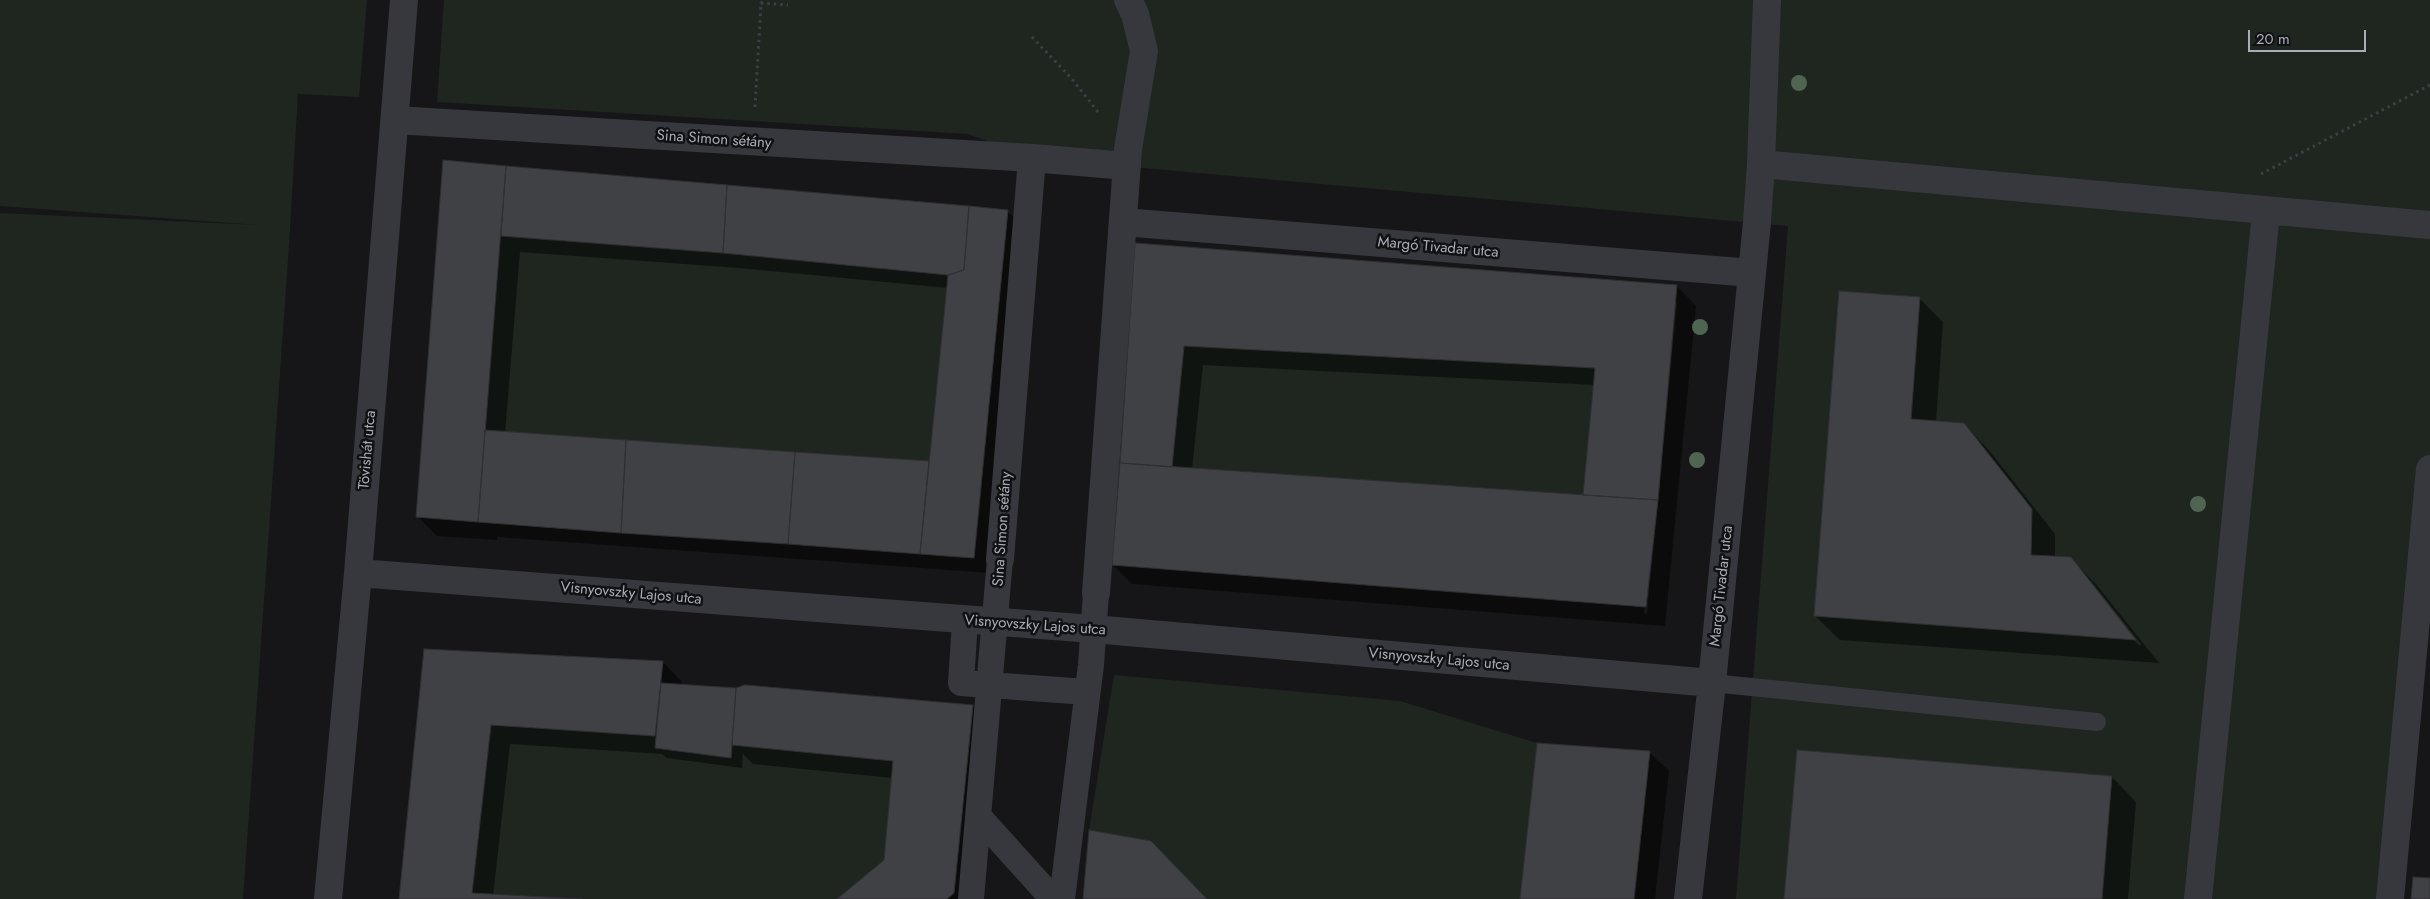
<!DOCTYPE html>
<meta charset="utf-8">
<style>
body{margin:0}
#map{position:relative;width:2430px;height:899px;overflow:hidden;background:#161618;font-family:Jost,sans-serif}
canvas{display:block}
.scale{position:absolute;left:2248px;top:30px;width:118px;height:22px;box-sizing:border-box;border:2px solid #a8adb8;border-top:0;padding-left:6px;font-size:15px;line-height:18px;white-space:nowrap;color:#a8adb8;-webkit-text-stroke:4px #111113;paint-order:stroke}
</style>
<div id="map">
<canvas width="2430" height="899"></canvas>
<div class="scale">20 m</div>
</div>
<script>
const context = document.querySelector('canvas').getContext('2d');
context.lineJoin = 'round';
function fillPath(path, color) { context.fillStyle = color; context.fill(path, 'evenodd'); }
const toPath = rows => new Path2D(rows.map(r => 'M' + r).join(''));
function stroke(path, color, width, dash) { context.strokeStyle = color; context.lineWidth = width; context.lineCap = dash ? 'butt' : 'round'; context.setLineDash(dash || []); context.stroke(path); }
function drawText(font, color, halo, rows, align = 'center') {
  context.font = font + ' Jost,sans-serif'; context.lineWidth = 5; context.setLineDash([]); context.textBaseline = 'middle'; context.strokeStyle = halo; context.fillStyle = color; for (const [text, x, y, turn = 0] of rows) {
    context.save(); context.translate(x, y); context.rotate((+turn || 0) * Math.PI / 180); context.textAlign = isNaN(turn) ? turn : align; if (halo) context.strokeText(text, 0, 0); context.fillText(text, 0, 0); context.restore();
  }
}
const green = toPath([
 [0,0,367,0,359,97,298,94,289,245,243,899,0,899,0,213,258,225,0,206],
 [444,0,2430,0,2430,469,2390,899,1736,899,1788,226,1032,158,968,134,437,102],
 [501,236,723,253,948,275,929,461,485,430],
 [1184,346,1595,368,1583,495,1172,467],
 [1114,675,1400,701,1537,743,1520,899,1207,899,1151,841,1089,830],
 [491,725,655,736,655,748,731,758,732,745,893,761,884,860,837,899,582,899,472,893]
]);
const shadow = toPath([
 [444,162,1007,211,1023,226,990,573,497,537,497,540,437,536,418,517],
 [520,252,739,268,948,288,930,463,505,433],
 [1136,245,1677,286,1696,306,1665,626,1132,584,1113,565],
 [1674,302,1677,302,1647,614,1644,613],
 [1203,365,1595,385,1584,496,1192,470],
 [1919,298,1943,322,1936,422,1963,424,1988,449,2055,534,2055,558,2070,559,2095,583,2159,663,1840,640,1815,616],
 [2088,581,2091,581,2141,644,2139,646],
 [425,651,663,662,682,682,681,686,736,689,745,687,972,706,992,725,975,899,839,899,885,861,893,778,753,764,743,754,742,768,667,758,662,754,510,744,493,896,558,899,401,899],
 [1649,752,1669,771,1655,899,1521,899],
 [2112,777,2136,802,2128,899,1785,899]
]);
const building = toPath([
 [443,160,506,166,478,522,416,517,443,160],
 [506,166,727,185,723,253,501,236,506,166],
 [727,185,969,206,964,270,948,275,723,253,727,185],
 [969,206,1008,210,974,558,920,554,948,275,964,270,969,206],
 [1135,243,1677,285,1658,500,1583,495,1595,368,1184,346,1172,467,1120,463,1135,243],
 [1839,291,1920,297,1911,419,1964,423,2032,509,2031,555,2071,557,2136,640,1814,616,1839,291],
 [485,430,626,440,621,533,478,522,485,430],
 [626,440,795,452,788,544,621,533,626,440],
 [795,452,929,461,920,554,788,544,795,452],
 [1120,463,1658,500,1646,607,1112,565,1120,463],
 [424,649,663,661,655,736,491,725,472,893,582,899,399,899,424,649],
 [661,683,736,688,731,758,655,748,661,683],
 [745,685,973,705,954,893,947,899,837,899,884,860,893,761,732,745,736,688,745,685],
 [1537,743,1650,751,1634,899,1520,899,1537,743],
 [1797,750,2112,776,2102,899,1784,899,1797,750],
 [1089,830,1151,841,1207,899,1083,899,1089,830],
 [2413,877,2430,878,2430,899,2411,899,2413,877]
]);
const path = toPath([
 [1032,37,1072,79,1098,112],
 [755,107,761,3,788,5],
 [2261,174,2430,85]
]);
const service = toPath([
 [1712,683,2097,722]
]);
const pedestrian = toPath([
 [965,621,961,683,1087,692],
 [979,817,1053,899],
 [971,899,1000,559],
 [1062,899,1091,665,1096,593]
]);
const minor = toPath([
 [395,120,1032,158,1127,166],
 [1761,164,2430,225],
 [1123,222,1752,273],
 [1000,559,1032,158],
 [358,573,1093,629,1712,683],
 [1096,593,1128,149,1144,51,1135,14,1128,0],
 [328,899,358,573,404,0],
 [1688,899,1712,683,1757,222,1761,164,1767,0],
 [2198,899,2266,212],
 [2390,899,2430,469]
]);
const trees = [
 [1799,83],
 [1700,327],
 [1697,460],
 [2198,504]
];
const streetNames = [
 ["Sina Simon sétány",714,140,4],
 ["Margó Tivadar utca",1438,248,5],
 ["Tövishát utca",368,450,-85],
 ["Sina Simon sétány",1003,529,-86],
 ["Margó Tivadar utca",1722,586,-84],
 ["Visnyovszky Lajos utca",631,594,5],
 ["Visnyovszky Lajos utca",1035,626,4],
 ["Visnyovszky Lajos utca",1439,660,5]
];
fillPath(green, '#1e261f');
fillPath(shadow, '#0007');
fillPath(building, '#404145');
stroke(building, '#303034', 1);
stroke(path, '#3d3f44', 3, [2.5, 4]);
stroke(service, '#37383d', 18);
stroke(pedestrian, '#37383d', 26);
stroke(minor, '#37383d', 28);
context.fillStyle = '#506452';
for (const [x, y] of trees) { context.beginPath(); context.arc(x, y, 8, 0, 2 * Math.PI); context.fill(); }
drawText('15px', '#a8adb8', '#111113', streetNames);
</script>
